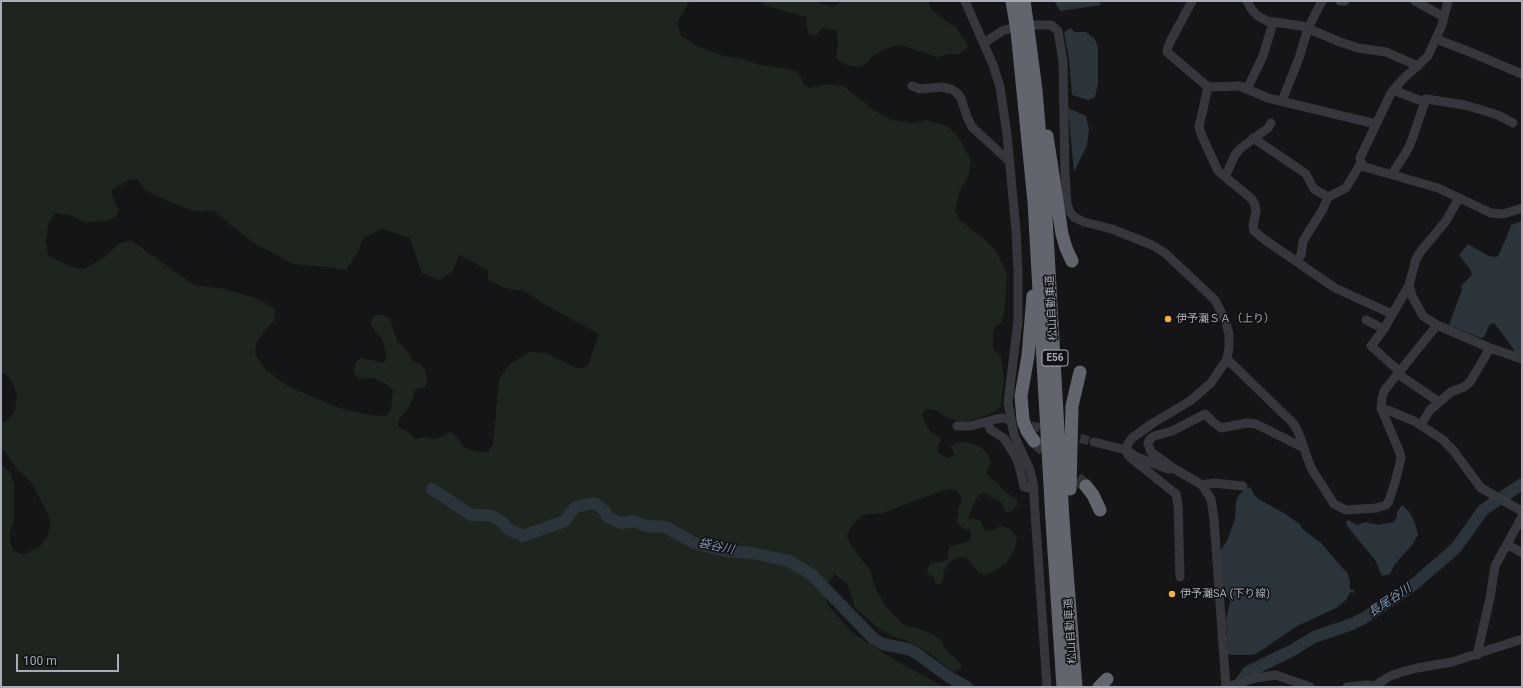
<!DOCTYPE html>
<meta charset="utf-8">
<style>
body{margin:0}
#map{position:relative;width:1523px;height:688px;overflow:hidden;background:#151517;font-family:Roboto,sans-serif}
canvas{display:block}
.frame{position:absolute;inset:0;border:2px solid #a7acb7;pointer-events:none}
.scale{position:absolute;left:16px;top:654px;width:103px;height:18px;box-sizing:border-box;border:2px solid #a7acb7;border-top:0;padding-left:5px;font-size:12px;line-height:14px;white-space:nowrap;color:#a7acb7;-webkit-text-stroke:3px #101012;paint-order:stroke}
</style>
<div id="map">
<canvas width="1523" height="688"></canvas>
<div class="frame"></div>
<div class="scale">100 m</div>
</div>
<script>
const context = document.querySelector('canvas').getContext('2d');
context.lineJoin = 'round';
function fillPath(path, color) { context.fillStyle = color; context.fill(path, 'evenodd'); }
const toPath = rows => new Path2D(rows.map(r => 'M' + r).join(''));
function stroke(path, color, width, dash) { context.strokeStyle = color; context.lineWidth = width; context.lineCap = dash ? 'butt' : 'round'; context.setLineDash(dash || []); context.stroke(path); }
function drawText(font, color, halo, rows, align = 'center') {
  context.font = font + ' Roboto,"Noto Sans JP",sans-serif'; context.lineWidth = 3; context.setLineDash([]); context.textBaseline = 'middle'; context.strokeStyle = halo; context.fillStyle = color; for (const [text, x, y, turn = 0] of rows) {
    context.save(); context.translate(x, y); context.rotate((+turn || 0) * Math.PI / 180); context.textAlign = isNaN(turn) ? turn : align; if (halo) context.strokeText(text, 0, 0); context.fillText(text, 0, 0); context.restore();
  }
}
const green = toPath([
 [1,1,690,1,677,23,681,36,697,46,724,56,740,58,760,65,784,68,798,72,804,85,810,88,826,84,843,86,875,111,892,120,912,123,926,120,947,126,957,135,971,159,969,175,959,192,955,211,960,220,983,238,996,251,1007,274,1005,308,1002,322,994,328,993,335,993,349,1001,357,1004,378,1002,399,1001,407,995,412,976,419,961,422,945,416,935,410,926,409,922,414,925,423,931,432,939,437,941,441,938,446,937,451,943,456,949,458,955,454,951,447,955,443,966,442,979,446,987,453,991,463,987,470,987,475,996,482,1004,491,1017,500,1017,505,1012,511,1006,512,1000,501,995,499,984,493,978,495,968,518,980,520,985,531,993,530,1002,526,1010,529,1017,537,1015,549,1005,564,993,572,984,575,978,572,967,558,959,557,951,561,944,570,943,582,939,585,935,583,934,578,929,575,927,570,931,563,941,562,948,559,949,547,969,541,971,533,969,529,964,529,957,523,958,510,962,498,955,489,944,490,883,513,862,515,851,527,847,536,852,547,870,570,875,587,885,606,903,624,928,632,940,639,946,650,961,664,961,669,953,672,932,655,908,641,896,638,878,628,855,608,848,585,835,574,824,589,827,604,853,633,893,659,944,687,1,687,1,464,11,475,14,484,14,520,10,532,10,542,14,551,21,554,28,553,40,546,48,535,50,526,49,516,31,482,18,470,1,447,1,423,8,420,15,411,17,394,13,383,8,376,1,371],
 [137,179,145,190,172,203,197,212,213,210,252,242,293,264,328,267,346,270,358,252,363,238,382,229,410,238,422,273,439,280,452,272,459,255,488,270,488,280,505,288,524,291,546,305,599,334,588,366,578,369,547,353,530,352,510,364,499,379,493,445,488,451,479,452,471,450,464,447,458,438,451,432,436,439,427,437,415,439,407,431,398,426,399,419,410,405,416,389,425,387,427,381,425,370,421,364,413,361,407,351,397,341,390,319,383,315,375,315,370,323,375,331,382,338,387,357,383,363,362,358,356,362,353,372,359,379,372,378,385,383,393,390,391,410,386,416,370,415,342,409,289,387,266,370,255,354,257,341,274,320,275,309,256,298,224,289,194,285,132,241,119,243,102,259,84,269,71,267,48,255,46,243,48,224,55,213,70,215,85,222,107,221,115,217,119,210,113,199,112,190,129,180],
 [762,1,816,1,821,4,834,6,841,1,928,1,932,10,948,23,956,27,968,45,966,49,960,54,948,54,937,57,901,45,890,47,871,57,869,61,861,67,846,65,836,58,838,44,837,30,831,30,823,28,815,36,809,35,806,24,807,17,766,6]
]);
const water = toPath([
 [1054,1,1099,1,1101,5,1060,11],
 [1070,28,1075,32,1086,32,1095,39,1098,48,1098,84,1095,97,1088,100,1072,95,1069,59,1064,32],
 [1068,108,1086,116,1089,130,1087,145,1074,172],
 [1522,221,1522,356,1514,352,1514,350,1509,343,1494,323,1491,324,1489,326,1484,337,1481,338,1449,325,1462,290,1461,286,1472,275,1470,269,1459,255,1468,244,1489,256,1494,257,1498,256,1507,236,1511,225],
 [1250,487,1255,496,1260,500,1284,513,1301,525,1301,528,1321,543,1348,574,1350,582,1350,589,1354,590,1354,593,1350,592,1346,600,1336,608,1297,626,1256,654,1250,655,1233,655,1228,654,1226,619,1230,602,1224,586,1221,584,1220,551,1228,539,1235,518,1236,502,1238,496,1245,489],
 [1402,505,1410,513,1415,523,1418,535,1412,545,1395,564,1390,574,1382,576,1375,560,1347,526,1346,521,1349,520,1357,525,1366,522,1378,525,1388,523,1394,522,1397,517,1397,512]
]);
const river = toPath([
 [432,489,471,515,487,515,494,517,503,523,508,529,523,536,565,521,572,511,576,507,594,503,603,509,608,517,618,522,623,523,633,521,646,526,666,527,694,543,726,551,753,553,789,561,812,575,874,639,883,644,908,649,916,653,949,677,967,687],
 [1237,687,1248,672,1293,650,1314,637,1352,624,1366,617,1412,586,1456,548,1483,510,1522,484]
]);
const minorTunnel = toPath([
 [1005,419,1052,431],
 [1067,435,1094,442]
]);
const highwayTunnel = toPath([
 [1034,441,1086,486]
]);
const minor = toPath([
 [965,1,993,65,1000,87,1007,135,1016,230,1018,273,1018,321,1008,403,1014,435,1030,470,1033,483,1047,687],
 [1192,1,1171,40,1168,47,1167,52,1208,87,1240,86,1268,98,1376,124],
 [1247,1,1252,10,1258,16,1267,21,1302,26,1340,42,1358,48,1386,52,1418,66],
 [1340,1,1345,1],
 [1415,1,1444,17],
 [1448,1,1442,25,1428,56,1402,80,1391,93,1360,158,1361,163,1365,167,1438,188,1491,213,1503,214,1522,208],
 [1436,39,1470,52,1522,74],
 [984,43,1002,31,1022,25,1051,25,1058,31,1063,62,1065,174,1067,204,1070,212,1074,217,1084,222,1112,229,1152,245,1165,253,1215,300,1226,322,1229,335,1229,348,1227,359,1211,383,1190,401,1153,423,1132,438,1128,444,1126,450,1128,455,1136,462,1176,494,1178,505,1180,577],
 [912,86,920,89,942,87,951,89,956,92,961,98,967,117,972,127,1010,162],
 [1208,87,1199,127,1201,134,1218,171,1252,199,1255,205,1256,211,1253,226,1254,231,1265,240,1335,288,1392,314],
 [1246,88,1249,85,1263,56,1273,23],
 [1393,90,1424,102],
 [1282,101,1299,58,1308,28,1322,1],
 [1253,138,1302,171,1306,174,1314,189,1328,197],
 [1392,174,1405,154,1410,145,1426,99,1465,105,1498,115,1513,123],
 [1225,177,1235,155,1241,148,1268,128,1271,123],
 [1296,261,1301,255,1303,241,1323,209,1328,197,1346,188,1361,163],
 [1366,320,1384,329],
 [1437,325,1423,316,1412,296,1409,285,1416,259,1421,251,1446,221,1459,198],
 [1227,359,1294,424,1299,434,1311,468,1334,504,1346,510,1376,508,1386,505,1389,501,1396,479,1401,458,1400,453,1381,408,1382,398,1384,391,1437,325,1490,348,1522,359],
 [1400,372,1371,346,1384,329,1409,285],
 [1398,374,1439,402],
 [1381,408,1390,411,1414,421,1442,439,1453,450,1481,488,1522,511],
 [989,421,989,427,991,430,1004,438,1014,454,1019,465,1024,487,1034,489],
 [1421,425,1430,410,1451,392,1464,387,1470,382,1490,348],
 [957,426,971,426,996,419,1003,418],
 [1094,442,1126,450,1137,457,1168,469,1173,468,1151,452,1148,443,1150,439,1154,436,1172,431,1205,414,1213,422,1221,428,1247,423,1256,424,1304,448],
 [1173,468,1202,485,1211,499,1214,519,1226,687],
 [1202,485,1213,483,1243,486],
 [1507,544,1522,553],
 [1477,655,1490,598,1495,566,1522,517],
 [1376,685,1390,676,1402,672,1417,668,1452,662,1522,639],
 [1227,687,1255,678,1276,675,1310,687],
 [1347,687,1366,685,1380,686]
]);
const highway = toPath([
 [1028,29,1036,90,1045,198,1063,520,1076,687],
 [1017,31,1034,202,1052,521,1063,687],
 [1047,136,1062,234,1066,248,1072,261],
 [1033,296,1028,356,1021,396,1023,420,1027,431,1034,441],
 [1086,486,1093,495,1100,510],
 [1070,489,1072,406,1080,372],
 [1099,687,1107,679]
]);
const highwayBridge = toPath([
 [1012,1,1017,31],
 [1024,1,1028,29]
]);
const markers = [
 [1168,319,4,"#f3b231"],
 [1172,594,4,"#f3b231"]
];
const shields = [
 [1055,358,26]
];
const shieldNames = [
 ["E56",1055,358]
];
const streetNames = [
 ["松山自動車道",1052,308,-93],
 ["松山自動車道",1071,631,-94]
];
const poiNames = [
 ["伊予灘ＳＡ（上り）",1176,319],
 ["伊予灘SA (下り線)",1180,594]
];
const waterNames = [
 ["袋谷川",716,547,12],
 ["長尾谷川",1390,601,-34]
];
fillPath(green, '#1d251e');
fillPath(water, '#2b343b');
stroke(river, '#2b343b', 12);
stroke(minorTunnel, '#323337', 9, [9, 4.5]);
stroke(highwayTunnel, '#323337', 13, [13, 6]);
stroke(minor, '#36373c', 9);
stroke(highway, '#62656d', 13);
stroke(highwayBridge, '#62656d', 13);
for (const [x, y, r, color] of markers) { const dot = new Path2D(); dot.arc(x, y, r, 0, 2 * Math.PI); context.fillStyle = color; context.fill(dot); stroke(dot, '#101012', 1.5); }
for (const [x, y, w] of shields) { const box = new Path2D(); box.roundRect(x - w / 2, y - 8, w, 16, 3); context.fillStyle = '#101012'; context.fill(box); stroke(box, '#a7acb7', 1); }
drawText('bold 10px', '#a7acb7', null, shieldNames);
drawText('11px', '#a7acb7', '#101012', streetNames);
drawText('11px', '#a7acb7', '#101012', poiNames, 'left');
drawText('italic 12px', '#7d99b2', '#101012', waterNames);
</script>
